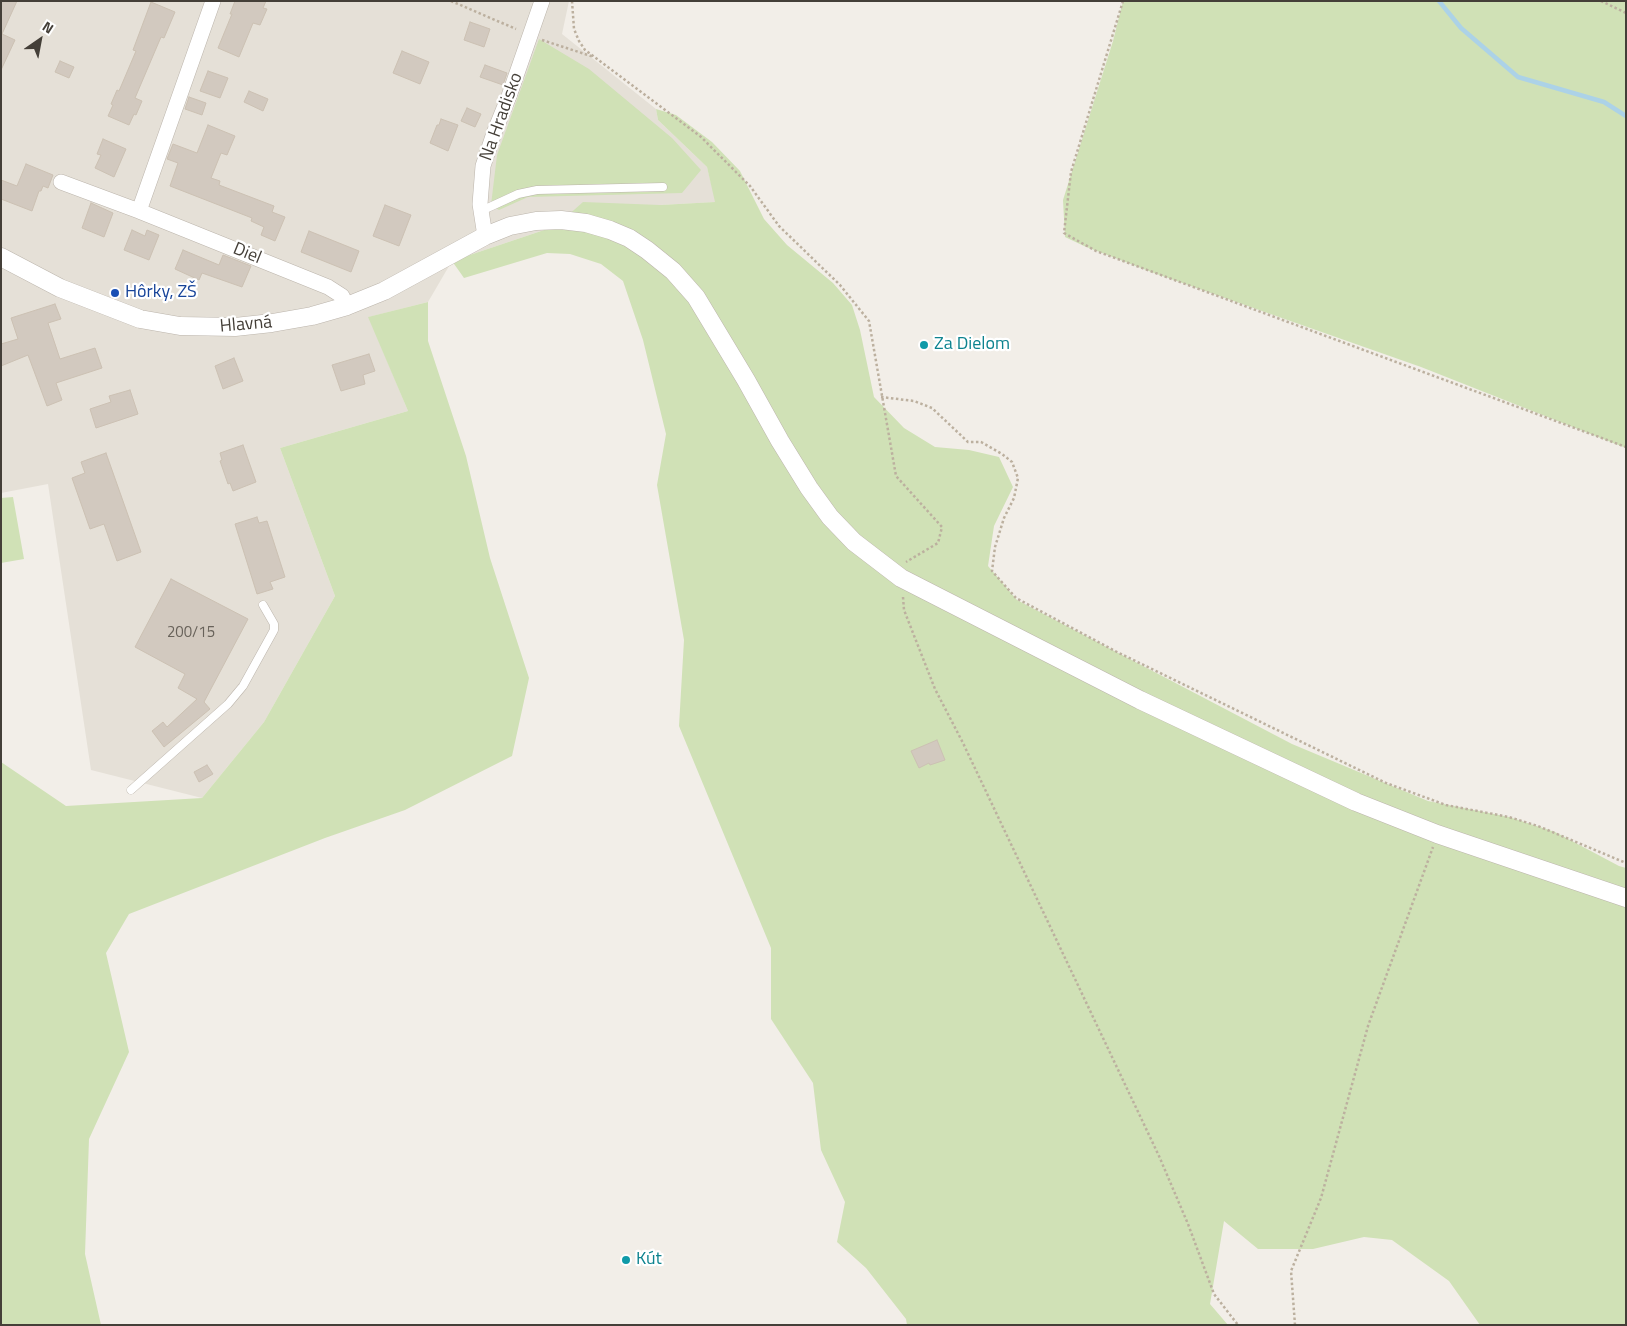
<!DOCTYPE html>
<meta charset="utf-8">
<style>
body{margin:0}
#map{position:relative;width:1627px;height:1326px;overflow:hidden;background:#f2eee8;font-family:"Titillium Web",sans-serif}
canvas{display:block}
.frame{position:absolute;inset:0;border:2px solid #443f38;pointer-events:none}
.north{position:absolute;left:15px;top:15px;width:50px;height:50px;-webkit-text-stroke:4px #fff;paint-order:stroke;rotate:33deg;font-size:14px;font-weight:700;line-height:20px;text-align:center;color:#443f38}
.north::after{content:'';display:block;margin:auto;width:18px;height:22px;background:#443f38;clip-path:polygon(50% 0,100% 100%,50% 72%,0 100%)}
</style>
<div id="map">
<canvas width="1627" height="1326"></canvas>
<div class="frame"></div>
<div class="north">N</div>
</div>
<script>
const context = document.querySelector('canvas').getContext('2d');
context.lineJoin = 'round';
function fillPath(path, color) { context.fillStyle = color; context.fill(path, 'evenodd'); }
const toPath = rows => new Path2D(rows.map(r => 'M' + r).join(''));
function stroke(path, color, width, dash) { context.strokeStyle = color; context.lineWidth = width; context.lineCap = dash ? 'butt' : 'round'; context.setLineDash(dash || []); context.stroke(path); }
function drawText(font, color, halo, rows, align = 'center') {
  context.font = font + ' "Titillium Web",sans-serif'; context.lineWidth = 4.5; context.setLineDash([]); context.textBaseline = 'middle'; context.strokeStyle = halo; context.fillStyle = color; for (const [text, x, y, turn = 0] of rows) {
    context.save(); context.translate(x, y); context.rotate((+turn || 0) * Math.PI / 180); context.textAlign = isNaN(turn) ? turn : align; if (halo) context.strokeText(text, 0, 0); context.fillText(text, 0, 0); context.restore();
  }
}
const residential = toPath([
 [1,1,569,1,562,34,656,109,658,120,707,167,716,202,660,205,556,226,452,261,428,302,369,317,408,411,280,448,335,596,264,722,202,798,91,770,48,484,1,493]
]);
const green = toPath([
 [1123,1,1626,1,1626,448,1421,367,1154,273,1084,246,1065,237,1063,200,1113,41],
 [539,39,589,69,672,138,701,170,682,193,528,197,499,210,491,205,497,155],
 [656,109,676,115,712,142,740,171,764,219,787,245,833,283,852,305,860,330,874,397,904,428,935,447,969,450,999,457,1013,487,994,526,988,566,1017,600,1292,744,1428,801,1509,817,1555,832,1619,866,1626,868,1626,1325,1480,1325,1449,1281,1392,1240,1364,1237,1313,1249,1258,1249,1224,1221,1210,1304,1228,1325,907,1325,906,1319,866,1268,837,1242,845,1202,821,1150,813,1083,771,1019,771,948,679,726,684,640,657,485,666,434,643,340,623,281,601,264,570,254,547,253,464,278,452,261,556,226,583,202,660,205,715,202,707,167,658,120],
 [428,302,428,341,466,456,490,558,529,678,512,756,405,810,325,838,129,914,106,953,129,1052,89,1139,85,1254,101,1325,1,1325,1,762,66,806,202,798,264,722,335,596,280,448,408,411,368,317],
 [13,497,24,559,1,563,1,498]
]);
const stream = toPath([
 [1439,1,1461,28,1518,77,1604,102,1626,116]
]);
const building = toPath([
 [1,1,17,1,2,34,15,40,1,70,1,1],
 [235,1,266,1,263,8,267,9,260,25,253,23,239,57,218,48,232,14,230,14,235,1],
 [151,2,175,12,164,38,161,37,135,98,142,101,136,115,134,114,129,125,108,116,113,105,111,104,117,90,119,91,136,51,133,50,151,2],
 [470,22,490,29,484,47,464,40,470,22],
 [402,51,429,62,420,84,393,73,402,51],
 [60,61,74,67,69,78,55,72,60,61],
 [485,65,507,73,503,85,480,77,485,65],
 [208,71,228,78,220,98,200,91,208,71],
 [249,91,268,99,263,111,244,102,249,91],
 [189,97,206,103,202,115,185,109,189,97],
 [467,108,481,114,475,127,461,121,467,108],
 [441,119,458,125,448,151,430,143,437,125,439,125,441,119],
 [208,125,235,136,227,155,221,153,211,178,220,181,219,185,274,206,272,212,285,217,275,241,261,235,264,227,251,221,252,218,170,186,178,163,167,159,173,144,197,153,208,125],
 [103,139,126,149,114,177,95,168,101,155,97,154,103,139],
 [26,164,53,175,48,188,43,186,41,191,39,191,32,211,1,199,1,180,17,186,26,164],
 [91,203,113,213,104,237,82,228,91,203],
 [385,205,411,215,399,246,373,236,385,205],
 [132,230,145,236,147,230,159,235,149,260,124,250,132,230],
 [309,231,359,251,351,272,301,252,309,231],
 [183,250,219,265,223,255,251,266,242,287,202,273,199,280,175,269,183,250],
 [55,304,61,319,48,323,60,359,95,348,102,368,56,383,62,400,47,406,28,355,1,366,1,344,18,339,11,318,55,304],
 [369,354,375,371,363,375,365,384,341,391,332,365,369,354],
 [234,358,243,381,223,389,215,366,234,358],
 [130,390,138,414,96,428,90,409,111,402,109,396,130,390],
 [243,445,256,482,233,491,230,483,228,484,220,461,222,460,220,453,243,445],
 [106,453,141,552,117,561,104,524,90,529,72,478,85,473,81,462,106,453],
 [257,517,259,523,267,521,285,577,270,582,273,589,257,594,235,524,257,517],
 [171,579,248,619,204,702,210,709,164,747,152,731,163,722,167,727,197,699,178,688,185,674,135,647,171,579],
 [937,740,945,760,930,765,929,763,919,768,911,751,937,740],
 [207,765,213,774,199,782,194,772,207,765]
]);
const path = toPath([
 [451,1,516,29],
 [572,1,574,29,579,41,585,50,701,137,750,186,779,226,840,285,869,321,896,476,942,527,938,543,906,562],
 [1123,1,1071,172,1064,233,1096,251,1626,447],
 [1601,1,1626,13],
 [542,40,594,57],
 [881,397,914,401,932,408,968,442,981,442,1002,454,1012,462,1018,478,1014,498,1004,518,995,547,992,571,1016,598,1117,652,1386,783,1446,805,1509,817,1538,826,1626,863],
 [903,597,904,610,935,689,963,743,1159,1156,1188,1224,1214,1294,1238,1325],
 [1295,1325,1291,1271,1321,1198,1368,1026,1433,847]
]);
const service = toPath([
 [481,211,518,194,537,190,663,187],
 [131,790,228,704,243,686,274,630,274,624,263,605]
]);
const minor = toPath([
 [61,182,139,211,328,287,342,296,347,306],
 [139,211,213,1],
 [485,236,480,204,483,166,494,133,509,96,542,1]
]);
const tertiary = toPath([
 [1,257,60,288,140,319,180,326,235,327,272,323,312,316,347,306,384,291,485,236,510,226,536,221,561,220,586,223,610,230,629,238,647,250,673,271,696,297,746,380,780,441,809,488,830,517,854,542,901,578,1140,700,1356,802,1437,834,1626,898]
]);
const markers = [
 [115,293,5,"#1a4fb4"],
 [924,345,5,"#0f9aa8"],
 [626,1260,5,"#0f9aa8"]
];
const numberNames = [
 ["200/15",191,633]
];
const streetNames = [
 ["Na Hradisko",502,117,-70],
 ["Diel",247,254,22],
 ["Hlavná",246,325,-5]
];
const transitNames = [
 ["Hôrky, ZŠ",125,293]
];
const cultureNames = [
 ["Za Dielom",934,345],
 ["Kút",636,1260]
];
fillPath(residential, '#e5e0d7');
fillPath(green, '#d0e1b6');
stroke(stream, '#acd2e7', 4.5);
fillPath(building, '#d2c9bf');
stroke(building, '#ccc1b3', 1);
stroke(service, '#bcb5ac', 9);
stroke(minor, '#bcb5ac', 16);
stroke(tertiary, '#bcb5ac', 19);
stroke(path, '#bcb09f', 2.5, [2.5, 2.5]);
stroke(service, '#fff', 8);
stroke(minor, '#fff', 15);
stroke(tertiary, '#fff', 18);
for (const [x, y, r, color] of markers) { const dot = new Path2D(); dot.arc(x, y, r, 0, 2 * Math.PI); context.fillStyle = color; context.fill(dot); stroke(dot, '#fff', 2); }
drawText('15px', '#68625a', null, numberNames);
drawText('18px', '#443f38', '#fff', streetNames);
drawText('18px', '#164399', '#fff', transitNames, 'left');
drawText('18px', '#0d838f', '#fff', cultureNames, 'left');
</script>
